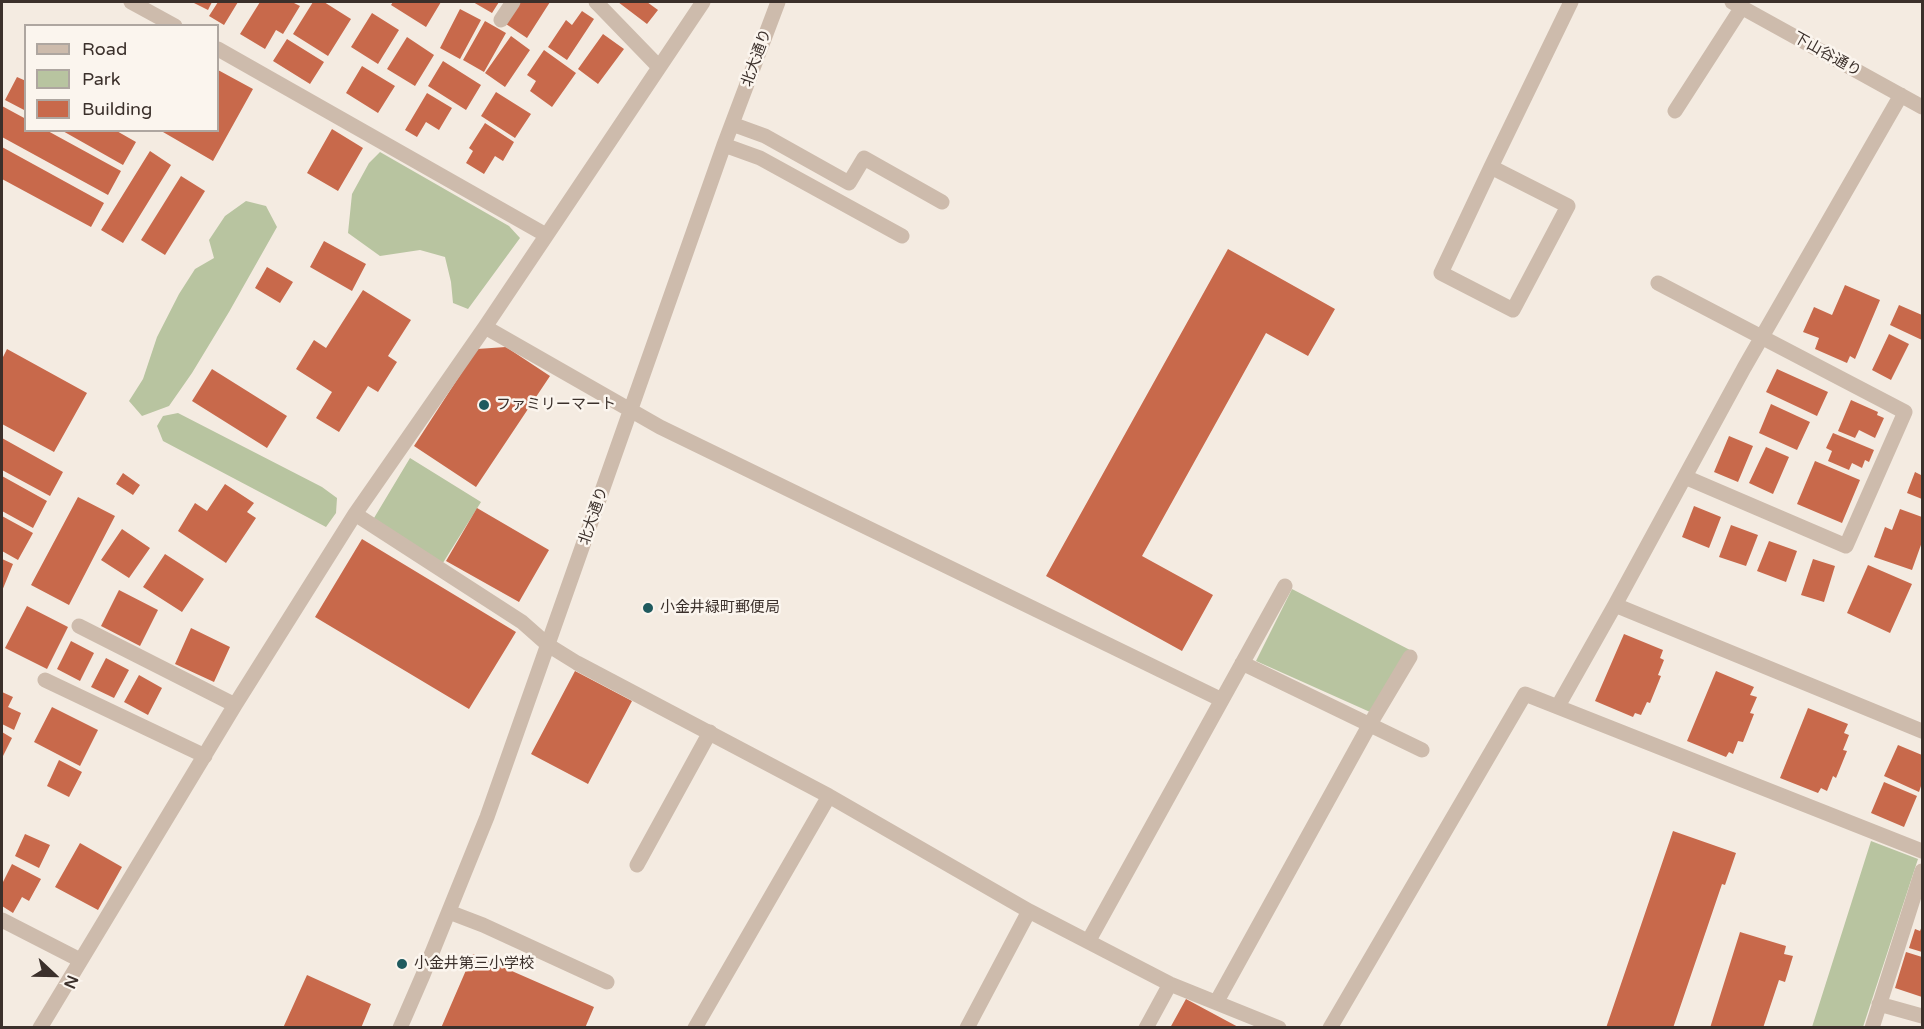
<!DOCTYPE html>
<meta charset="utf-8">
<style>
body{margin:0}
#map{position:relative;width:1924px;height:1029px;overflow:hidden;background:#f4ebe1;font-family:"Varela Round",sans-serif}
canvas{display:block}
.frame{position:absolute;inset:0;border:3px solid #3b302b;pointer-events:none}
.legend{position:absolute;left:24px;top:24px;width:195px;height:108px;box-sizing:border-box;background:#fbf5ee;border:2px solid #aea6a0;margin:0;padding:8px 10px;list-style:none;font-size:18px;color:#3b302b}
.legend li{display:flex;align-items:center;gap:12px;height:30px}
.legend b{width:30px;border:2px solid #aea6a0}
.north{position:absolute;left:24px;top:945px;width:60px;height:60px;-webkit-text-stroke:4px #fbf5ee;paint-order:stroke;rotate:112deg;font-size:16px;font-weight:700;line-height:24px;text-align:center;color:#3b302b}
.north::after{content:'';display:block;margin:auto;width:21px;height:27px;background:#3b302b;clip-path:polygon(50% 0,100% 100%,50% 72%,0 100%)}
</style>
<div id="map">
<canvas width="1924" height="1029"></canvas>
<div class="frame"></div>
<ul class="legend">
<li><b style="height:8px;background:#cdbbac"></b>Road</li>
<li><b style="height:16px;background:#b8c4a0"></b>Park</li>
<li><b style="height:16px;background:#c8694b"></b>Building</li>
</ul>
<div class="north">N</div>
</div>
<script>
const context = document.querySelector('canvas').getContext('2d');
context.lineJoin = 'round';
function fillPath(path, color) { context.fillStyle = color; context.fill(path, 'evenodd'); }
const toPath = rows => new Path2D(rows.map(r => 'M' + r).join(''));
function stroke(path, color, width, dash) { context.strokeStyle = color; context.lineWidth = width; context.lineCap = dash ? 'butt' : 'round'; context.setLineDash(dash || []); context.stroke(path); }
function drawText(font, color, halo, rows, align = 'center') {
  context.font = font + ' "Varela Round","Noto Sans JP",sans-serif'; context.lineWidth = 5; context.setLineDash([]); context.textBaseline = 'middle'; context.strokeStyle = halo; context.fillStyle = color; for (const [text, x, y, turn = 0] of rows) {
    context.save(); context.translate(x, y); context.rotate((+turn || 0) * Math.PI / 180); context.textAlign = isNaN(turn) ? turn : align; if (halo) context.strokeText(text, 0, 0); context.fillText(text, 0, 0); context.restore();
  }
}
const green = toPath([
 [380,152,509,226,520,238,468,309,453,303,451,282,445,257,420,250,380,256,348,233,352,194,369,163],
 [246,201,266,206,277,227,229,312,192,373,169,406,142,416,129,401,143,379,157,337,179,294,195,269,214,258,209,240,225,216],
 [178,413,322,487,337,498,336,513,326,527,163,441,157,426,163,416],
 [410,458,481,502,441,566,371,523],
 [1292,589,1410,650,1370,712,1256,661],
 [1871,841,1918,859,1863,1027,1812,1027]
]);
const building = toPath([
 [192,2,212,2,208,10],
 [218,2,238,2,224,25,209,16],
 [260,2,292,2,300,6,283,34,276,30,265,49,240,34],
 [313,2,324,2,351,19,328,56,293,34],
 [393,2,441,2,426,27,391,5],
 [473,2,499,2,492,13],
 [520,2,550,2,527,38,506,24],
 [618,2,647,2,658,10,647,24],
 [460,9,481,20,460,59,440,48],
 [582,11,594,19,567,60,548,47,566,20,572,25],
 [372,13,399,30,378,64,351,47],
 [485,21,506,33,484,72,463,60],
 [603,34,624,49,598,84,578,69],
 [511,36,530,50,505,87,485,73],
 [407,37,434,55,415,86,387,69],
 [287,39,324,62,310,84,273,61],
 [544,50,576,73,552,107,530,91,536,81,527,75],
 [443,61,481,85,466,110,428,86],
 [362,66,395,86,378,113,346,93],
 [218,70,253,89,213,161,163,132,164,130,218,130],
 [17,77,26,81,26,111,5,100],
 [496,92,531,114,515,138,481,116],
 [427,93,452,108,439,130,426,122,417,137,405,130],
 [2,106,26,119,26,130,46,130,121,171,108,195,2,137],
 [485,123,514,142,503,161,495,156,484,174,466,163,473,151,469,148],
 [332,129,363,148,338,191,307,173],
 [61,130,115,130,136,142,123,165],
 [2,147,104,203,91,227,2,179],
 [150,151,171,165,123,243,101,230],
 [181,176,205,191,165,255,141,240],
 [324,241,366,264,352,291,310,267],
 [1228,249,1335,309,1308,356,1266,333,1142,556,1213,595,1182,651,1046,576],
 [267,267,293,282,280,303,255,288],
 [1845,285,1880,300,1855,359,1850,356,1847,363,1815,349,1819,338,1803,332,1814,307,1832,315],
 [363,290,411,320,388,356,397,362,378,392,368,386,339,432,316,418,332,392,296,369,314,340,326,348],
 [1899,305,1922,315,1922,340,1890,325],
 [1889,334,1909,344,1891,380,1872,370],
 [506,347,550,376,476,487,414,446,477,349],
 [7,349,87,393,54,452,2,424,2,359],
 [212,369,287,416,267,448,192,401],
 [1777,369,1828,392,1817,416,1766,392],
 [1851,400,1878,412,1877,415,1884,418,1875,438,1859,430,1855,438,1838,431],
 [1771,404,1810,422,1797,450,1759,433],
 [1833,433,1874,450,1869,462,1865,460,1862,468,1852,463,1849,470,1828,461,1832,451,1826,448],
 [1729,436,1753,446,1738,482,1714,472],
 [2,438,63,472,50,496,2,470],
 [1766,447,1789,457,1773,494,1749,483],
 [1815,461,1860,480,1842,523,1797,504],
 [1922,471,1922,499,1907,493,1915,472,1921,475],
 [123,473,140,485,133,495,116,484],
 [2,476,47,501,33,528,2,511],
 [225,484,254,503,247,512,256,518,226,563,178,531,195,503,207,511],
 [78,497,115,516,69,605,31,585],
 [1694,506,1721,517,1709,548,1682,537],
 [477,508,549,550,519,602,446,561],
 [1900,509,1922,517,1922,542,1912,570,1874,557,1885,527,1892,530],
 [2,516,33,533,18,560,2,551],
 [1731,525,1758,535,1746,566,1719,557],
 [122,529,150,548,129,578,101,560],
 [362,539,516,632,469,709,315,617],
 [1769,541,1797,551,1786,582,1757,571],
 [165,554,204,579,182,612,143,587],
 [2,559,13,564,2,591],
 [1813,559,1835,566,1824,602,1801,595],
 [1868,565,1912,584,1890,633,1847,613],
 [119,590,158,610,140,646,101,626],
 [27,606,68,627,47,669,5,648],
 [191,628,230,647,214,682,175,664],
 [1624,634,1663,650,1660,658,1664,660,1658,675,1661,676,1650,703,1647,702,1641,715,1635,713,1633,717,1595,701],
 [71,641,94,653,80,681,57,669],
 [106,658,129,670,114,698,91,687],
 [575,671,632,701,588,784,531,754],
 [1716,671,1754,687,1750,695,1757,697,1750,713,1754,714,1743,742,1738,741,1733,754,1729,752,1726,757,1687,741],
 [139,675,162,688,148,715,124,702],
 [2,692,13,697,8,707,21,713,14,730,2,724],
 [52,707,98,730,80,766,34,742],
 [1808,708,1848,724,1844,733,1849,735,1843,750,1847,751,1836,778,1833,776,1827,791,1821,788,1818,793,1780,778],
 [2,732,12,738,2,758],
 [1898,745,1922,755,1922,783,1919,792,1884,776],
 [59,760,82,772,69,797,47,786],
 [1884,782,1917,796,1904,827,1871,813],
 [1673,831,1736,853,1725,885,1722,884,1673,1028,1606,1028],
 [25,834,50,845,39,868,15,856],
 [80,843,122,867,98,910,55,887],
 [12,864,41,879,29,901,22,897,13,913,2,906,2,884],
 [1922,926,1922,952,1909,948,1915,929,1920,931],
 [1740,932,1786,946,1784,954,1793,956,1785,982,1779,980,1763,1028,1710,1028],
 [1906,952,1922,957,1922,997,1895,988],
 [473,954,594,1007,585,1028,441,1028],
 [307,975,371,1004,361,1028,283,1028],
 [1186,999,1240,1028,1170,1028]
]);
const minor = toPath([
 [131,2,175,26],
 [596,2,658,66],
 [1732,2,1922,107],
 [501,20,513,2],
 [218,49,546,235],
 [1675,111,1742,7],
 [732,124,765,136,849,183,864,158,942,202],
 [724,145,760,158,902,236],
 [1491,167,1568,206,1513,310,1441,273,1491,167,1571,2],
 [1658,283,1905,412,1846,546,1685,477],
 [485,327,660,427,1222,700],
 [355,514,522,622,548,645,577,663,829,796,1029,911,1170,984,1279,1028],
 [1615,605,1922,731],
 [79,626,235,705],
 [1242,663,1422,750],
 [45,680,205,756],
 [1558,706,1615,605,1744,368,1901,95],
 [637,865,710,732],
 [449,912,483,925,607,982],
 [2,920,80,960],
 [1089,940,1285,586],
 [1217,1001,1370,724,1410,657],
 [1879,1004,1922,1016],
 [40,1028,235,705,355,514,485,327,703,2],
 [400,1028,423,975,487,817,724,145,778,2],
 [695,1028,829,796],
 [967,1028,1029,911],
 [1146,1028,1170,984],
 [1330,1028,1525,694,1922,851],
 [1872,1028,1922,871]
]);
const markers = [
 [484,405,6,"#1f5a5e"],
 [648,608,6,"#1f5a5e"],
 [402,964,6,"#1f5a5e"]
];
const streetNames = [
 ["下山谷通り",1827,55,29],
 ["北大通り",757,58,-70],
 ["北大通り",594,516,-71]
];
const poiNames = [
 ["ファミリーマート",496,405],
 ["小金井緑町郵便局",660,608],
 ["小金井第三小学校",414,964]
];
fillPath(green, '#b8c4a0');
fillPath(building, '#c8694b');
stroke(minor, '#cdbbac', 15);
for (const [x, y, r, color] of markers) { const dot = new Path2D(); dot.arc(x, y, r, 0, 2 * Math.PI); context.fillStyle = color; context.fill(dot); stroke(dot, '#fbf5ee', 2); }
drawText('15px', '#3b302b', '#fbf5ee', streetNames);
drawText('15px', '#3b302b', '#fbf5ee', poiNames, 'left');
</script>
